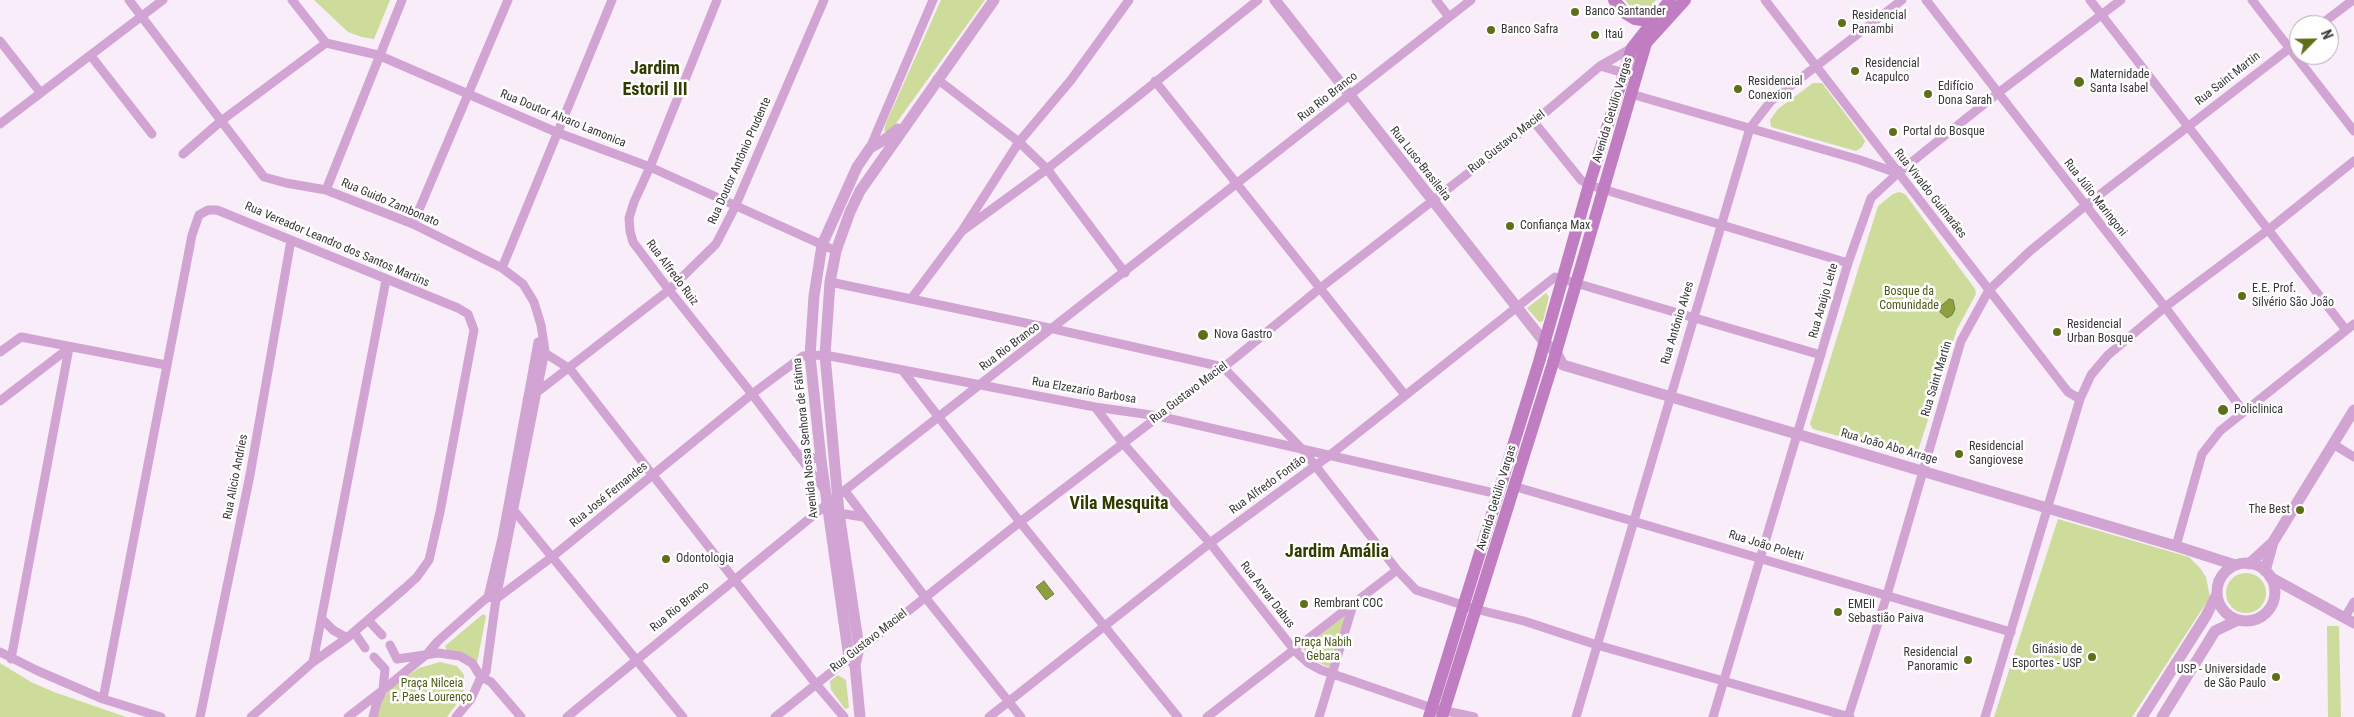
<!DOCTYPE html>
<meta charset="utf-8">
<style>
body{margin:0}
#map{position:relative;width:2354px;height:717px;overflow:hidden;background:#f8edf8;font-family:"Roboto Condensed",sans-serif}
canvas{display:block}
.north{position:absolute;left:2289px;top:15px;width:50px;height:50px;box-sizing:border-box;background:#fefefe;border:1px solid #b0aeb0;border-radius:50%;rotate:67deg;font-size:14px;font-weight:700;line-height:20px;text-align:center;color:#3a363a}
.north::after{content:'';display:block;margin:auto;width:18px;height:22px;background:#5f6e19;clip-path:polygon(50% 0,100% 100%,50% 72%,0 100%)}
</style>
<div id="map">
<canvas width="2354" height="717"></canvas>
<div class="north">N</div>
</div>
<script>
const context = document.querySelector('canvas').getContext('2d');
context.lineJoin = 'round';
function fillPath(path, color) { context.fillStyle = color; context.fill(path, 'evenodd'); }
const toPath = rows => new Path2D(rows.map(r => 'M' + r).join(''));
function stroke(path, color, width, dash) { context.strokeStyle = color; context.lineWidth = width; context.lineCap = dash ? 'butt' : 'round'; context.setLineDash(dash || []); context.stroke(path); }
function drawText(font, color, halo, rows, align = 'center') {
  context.font = font + ' "Roboto Condensed",sans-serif'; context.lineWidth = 5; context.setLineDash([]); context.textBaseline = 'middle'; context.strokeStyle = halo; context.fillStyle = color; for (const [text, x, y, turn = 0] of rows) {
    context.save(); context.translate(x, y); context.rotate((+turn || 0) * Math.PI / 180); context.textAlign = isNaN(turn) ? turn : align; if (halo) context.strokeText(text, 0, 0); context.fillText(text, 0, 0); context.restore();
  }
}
const green = toPath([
 [314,0,390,0,374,39,362,37,348,32],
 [941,0,985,0,889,133,884,131,886,123],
 [1625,0,1656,0,1648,10,1640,14,1637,14],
 [1813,83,1822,83,1862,136,1865,141,1862,147,1856,151,1771,127,1770,120,1778,109],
 [1899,192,1905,194,1975,289,1976,294,1957,329,1917,454,1909,458,1864,443,1813,429,1810,424,1878,206,1893,194],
 [1546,293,1549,297,1543,321,1539,322,1527,308],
 [2058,519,2189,557,2200,568,2206,577,2210,597,2132,717,1994,717],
 '2226 593a20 20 0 1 1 40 0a20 20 0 1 1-40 0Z',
 [483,614,486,616,477,663,459,652,447,650,445,646],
 [1346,615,1331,668,1317,662,1303,649],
 [2339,626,2341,717,2328,717,2327,626],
 [440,662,457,666,464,675,464,689,461,698,447,717,375,717,380,702,393,686,419,668],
 [0,663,31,682,54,692,126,717,0,717],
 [838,675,846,680,849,708,845,709,831,690,830,681]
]);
const water = toPath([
 [1949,299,1953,300,1955,309,1952,315,1947,318,1940,312,1941,306,1949,299],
 [1044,581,1054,594,1046,600,1036,587,1044,581]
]);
const minor = toPath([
 [129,0,264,177,286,183,326,190,413,224,502,268,523,284,534,302,541,325,545,351,496,599,486,672,481,677,491,682,521,717],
 [292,0,326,43,378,55,556,132,650,167,836,251],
 [717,0,650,167,634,202,629,218,630,231,633,242,669,290,752,394,824,489],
 [1436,0,1449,17],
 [1765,0,2068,392,2080,399],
 [1926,0,2165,307,2244,412],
 [2090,0,2346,330],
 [2252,0,2354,131],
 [2320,25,2353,0],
 [0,41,40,92],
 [91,56,152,134],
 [1600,66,1624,73],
 [937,79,1019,142,1047,169,1125,273],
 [1155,81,1405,395],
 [1631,94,1860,160,1897,173],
 [1534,122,1581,180,1589,185,1848,263],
 [0,124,163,0],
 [870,148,933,0],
 [183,154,221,121,326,43],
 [326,190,402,0],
 [413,224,508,0],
 [962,231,1047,169,1258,0],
 [502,268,612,0],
 [830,282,1054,329,1223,367,1303,450,1397,570,1416,590,1475,609,1524,621,1597,645,1850,717],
 [911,299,962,231,1019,142,1071,80,1129,0],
 [537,348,570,369,815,683,844,717],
 [0,352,21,337,166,365],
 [903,371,1020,522,1178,717],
 [527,400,669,290,716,244,735,207,824,0],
 [0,401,69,348],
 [1095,407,1122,442,1210,543,1295,651,1308,663,1321,670,1432,708,1474,717],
 [2333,444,2354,457],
 [796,453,821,460],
 [1513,486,2011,632],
 [845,491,925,597,1021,717],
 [512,508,683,717],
 [839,513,863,517],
 [2176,546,2202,454,2220,431,2354,324],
 [488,597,502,538,538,342],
 [2345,617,2354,602],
 [322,619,333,630,347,638],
 [368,620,382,635],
 [354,632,365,648],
 [390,645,397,659,438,653,460,656,472,663,481,677,471,699,456,717],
 [0,652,38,671,103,699,161,717],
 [11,659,69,348],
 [313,662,386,280],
 [103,699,192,235,199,215,208,210,217,210,458,308,468,314,474,330,440,512,429,560,417,577,405,588,347,638,313,662,251,717],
 [200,717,250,475,291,240],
 [348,717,383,690,385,669,374,657],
 [373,717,377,702,383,690,427,654,438,641,483,601,488,597,496,599,552,557,752,394,803,356,825,355,1095,407,1158,416,1498,494],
 [567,717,826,505,1471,0],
 [775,717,1020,522,1234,359,1319,289,1534,122,1600,66,1632,48],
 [989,717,1210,543,1330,455,1555,277,1821,355],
 [1207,717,1397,570],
 [1319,717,1353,605],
 [1576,717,1750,128,1771,101,1902,0],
 [1713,717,1848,263,1871,198,1898,173,1998,93,2121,0],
 [1848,717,1887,595,1961,341,1989,290,2030,251,2085,206,2299,41],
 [1985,717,2080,399,2091,375,2108,355,2165,307,2268,230,2354,161]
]);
const tertiary = toPath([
 [1275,0,1545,343,1556,352,1563,365,2176,546,2235,565],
 '2217 592a29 29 0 1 1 58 0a29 29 0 1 1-58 0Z',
 [2249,564,2273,542,2354,410],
 [2265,571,2273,542],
 [2270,577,2354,623],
 [855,665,849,658,821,460,810,356,814,296,822,245,857,167,870,148,884,140,898,129],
 [860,717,855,665,859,648,839,513,825,355,830,282,836,251,850,212,860,191,994,0],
 [2142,717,2206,616,2217,594],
 [2162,717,2215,631,2238,620]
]);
const secondary = toPath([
 [1614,0,1625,13,1635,19,1642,20,1655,19],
 [1429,717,1539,362,1589,185,1632,48,1670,0],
 [1442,717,1552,366,1646,43,1685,0]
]);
const markers = [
 [1575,12,5,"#5f6e19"],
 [1842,23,5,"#5f6e19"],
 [1491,30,5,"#5f6e19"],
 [1595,35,5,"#5f6e19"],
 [1855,71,5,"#5f6e19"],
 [2079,82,6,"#5f6e19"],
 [1738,89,5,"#5f6e19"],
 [1928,94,5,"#5f6e19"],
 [1893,132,5,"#5f6e19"],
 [1510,226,5,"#5f6e19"],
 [2242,296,5,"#5f6e19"],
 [2057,332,5,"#5f6e19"],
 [1203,335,6,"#5f6e19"],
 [2223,410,6,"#5f6e19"],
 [1959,454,5,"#5f6e19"],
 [2300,510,5,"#5f6e19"],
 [666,559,5,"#5f6e19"],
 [1304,604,5,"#5f6e19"],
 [1838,612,5,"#5f6e19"],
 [2092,657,5,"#5f6e19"],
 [1968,660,5,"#5f6e19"],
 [2276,677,5,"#5f6e19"]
];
const poiNames = [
 ["Banco Santander",1585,12],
 ["Residencial",1852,16],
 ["Panambi",1852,30],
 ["Banco Safra",1501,30],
 ["Itaú",1605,35],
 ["Residencial",1865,64],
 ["Acapulco",1865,78],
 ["Maternidade",2090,75],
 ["Santa Isabel",2090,89],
 ["Residencial",1748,82],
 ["Conexion",1748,96],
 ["Edifício",1938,87],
 ["Dona Sarah",1938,101],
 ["Portal do Bosque",1903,132],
 ["Confiança Max",1520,226],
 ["E.E. Prof.",2252,289],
 ["Silvério São João",2252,303],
 ["Residencial",2067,325],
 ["Urban Bosque",2067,339],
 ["Nova Gastro",1214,335],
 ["Policlinica",2234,410],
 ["Residencial",1969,447],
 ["Sangiovese",1969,461],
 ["The Best",2290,510,"right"],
 ["Odontologia",676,559],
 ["Rembrant COC",1314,604],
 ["EMEII",1848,605],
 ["Sebastião Paiva",1848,619],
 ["Ginásio de",2082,650,"right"],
 ["Esportes - USP",2082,664,"right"],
 ["Residencial",1958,653,"right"],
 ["Panoramic",1958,667,"right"],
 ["USP - Universidade",2266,670,"right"],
 ["de São Paulo",2266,684,"right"]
];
const streetNames = [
 ["Rua Saint Martin",2228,79,-38],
 ["Rua Rio Branco",1328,97,-38],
 ["Avenida Getúlio Vargas",1613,110,-73],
 ["Rua Doutor Alvaro Lamonica",563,119,22],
 ["Rua Gustavo Maciel",1507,142,-38],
 ["Rua Doutor Antônio Prudente",740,161,-66],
 ["Rua Luso-Brasileira",1420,164,52],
 ["Rua Vivaldo Guimarães",1930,194,52],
 ["Rua Júlio Maringoni",2095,198,52],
 ["Rua Guido Zambonato",390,203,23],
 ["Rua Vereador Leandro dos Santos Martins",337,245,23],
 ["Rua Alfredo Ruiz",672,273,53],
 ["Rua Araújo Leite",1824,301,-74],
 ["Rua Antônio Alves",1678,323,-73],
 ["Rua Rio Branco",1010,347,-37],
 ["Rua Saint Martin",1937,379,-73],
 ["Rua Elzezario Barbosa",1084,391,10],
 ["Rua Gustavo Maciel",1189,393,-37],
 ["Avenida Nossa Senhora de Fátima",806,438,-96],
 ["Rua João Abo Arrage",1889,447,16],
 ["Rua Alicio Andries",236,477,-79],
 ["Rua Alfredo Fontão",1268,485,-36],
 ["Rua José Fernandes",609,495,-39],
 ["Avenida Getúlio Vargas",1497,498,-73],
 ["Rua João Poletti",1766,546,17],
 ["Rua Anvar Dabus",1267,595,52],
 ["Rua Rio Branco",680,607,-39],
 ["Rua Gustavo Maciel",869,641,-38]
];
const parkNames = [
 ["Bosque da",1909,292],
 ["Comunidade",1909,306],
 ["Praça Nabih",1323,643],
 ["Gebara",1323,657],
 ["Praça Nilceia",432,684],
 ["F. Paes Lourenço",432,698]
];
const districtNames = [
 ["Jardim",655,69],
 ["Estoril III",655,90],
 ["Vila Mesquita",1119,504],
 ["Jardim Amália",1337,552]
];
fillPath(green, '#cddc9b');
fillPath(water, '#8da040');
stroke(water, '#74803e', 1);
stroke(minor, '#d2a4d3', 9);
stroke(tertiary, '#d2a4d3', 11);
stroke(secondary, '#c17dc2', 12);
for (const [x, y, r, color] of markers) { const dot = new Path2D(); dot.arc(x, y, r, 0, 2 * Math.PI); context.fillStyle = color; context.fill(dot); stroke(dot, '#fefefe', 2); }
drawText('12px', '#3a363a', '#fefefe', poiNames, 'left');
drawText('12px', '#3a363a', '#fefefe', streetNames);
drawText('12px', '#4e5a16', '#fefefe', parkNames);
drawText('bold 18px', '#333c00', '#fefefe', districtNames);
</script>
